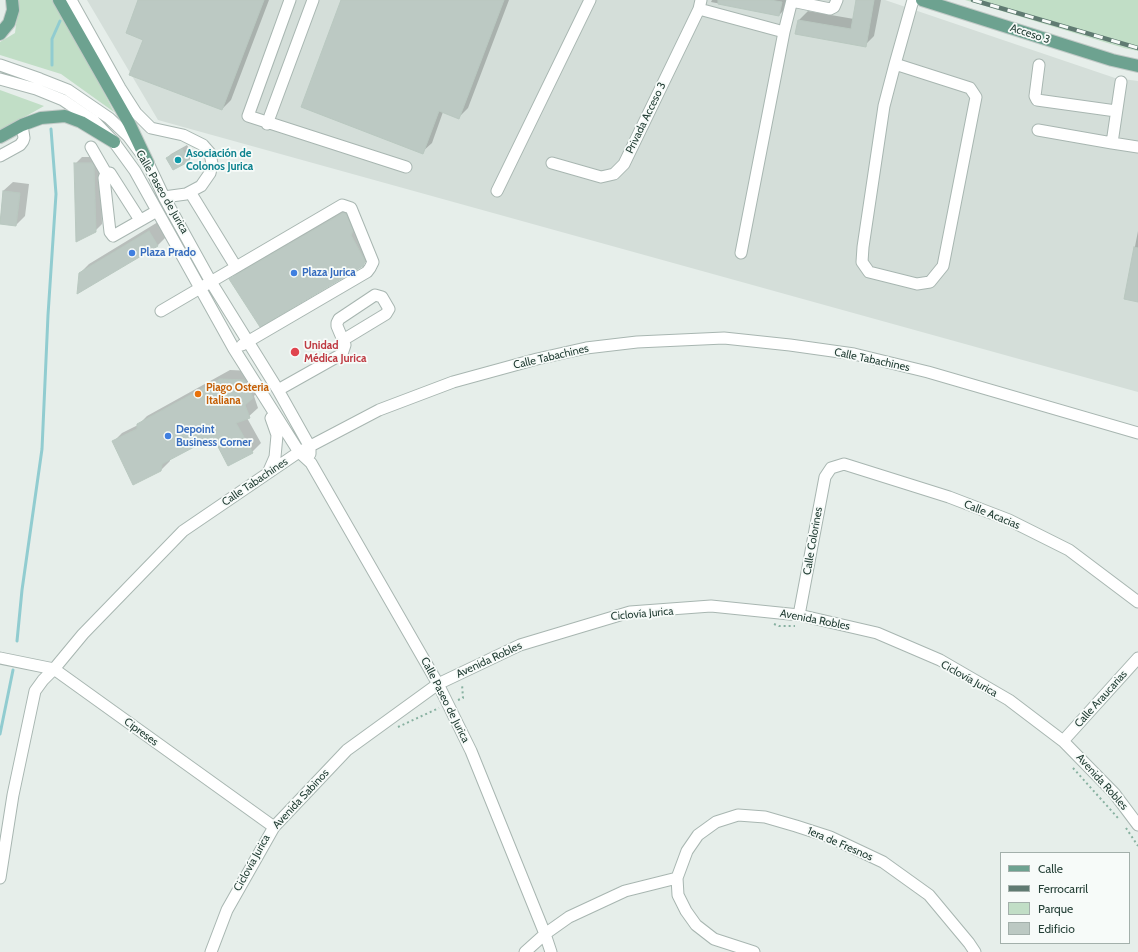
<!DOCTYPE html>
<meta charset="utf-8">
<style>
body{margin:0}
#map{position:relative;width:1138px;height:952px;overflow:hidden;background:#e6eeea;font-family:Cabin,sans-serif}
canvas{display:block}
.legend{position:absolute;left:1000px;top:852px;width:130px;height:92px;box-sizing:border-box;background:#f7fbf9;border:1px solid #a3b0ab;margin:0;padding:5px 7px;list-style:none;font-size:12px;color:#254037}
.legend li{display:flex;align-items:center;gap:8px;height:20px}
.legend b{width:20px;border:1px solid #a3b0ab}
</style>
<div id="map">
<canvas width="1138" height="952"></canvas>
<ul class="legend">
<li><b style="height:5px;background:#6da290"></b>Calle</li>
<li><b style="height:5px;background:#607b72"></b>Ferrocarril</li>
<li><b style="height:11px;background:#c1dec6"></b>Parque</li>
<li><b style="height:11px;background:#bcc9c3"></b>Edificio</li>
</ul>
</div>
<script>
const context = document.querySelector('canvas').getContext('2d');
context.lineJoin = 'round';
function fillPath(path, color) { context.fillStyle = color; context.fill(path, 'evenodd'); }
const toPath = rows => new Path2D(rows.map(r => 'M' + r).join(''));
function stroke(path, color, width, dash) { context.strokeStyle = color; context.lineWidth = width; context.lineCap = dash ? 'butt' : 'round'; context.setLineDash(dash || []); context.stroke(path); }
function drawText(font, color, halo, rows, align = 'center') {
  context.font = font + ' Cabin,sans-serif'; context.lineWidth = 3.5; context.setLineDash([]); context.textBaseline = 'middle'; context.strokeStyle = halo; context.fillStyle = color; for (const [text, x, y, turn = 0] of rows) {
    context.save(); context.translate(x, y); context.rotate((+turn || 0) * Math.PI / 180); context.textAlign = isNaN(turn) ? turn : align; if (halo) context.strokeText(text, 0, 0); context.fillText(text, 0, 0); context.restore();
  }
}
const built = toPath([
 [87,0,885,0,1115,78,1138,81,1138,392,158,120]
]);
const green = toPath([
 [19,0,56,0,114,112,61,74,0,55,0,42,15,33],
 [965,0,1138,0,1138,51,1124,48],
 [0,90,44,106,0,131]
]);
const shadow = toPath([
 [139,0,269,0,231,100,222,109,144,39],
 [343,0,509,0,468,108,458,118,443,112,432,143,422,152],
 [712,0,789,0,788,6,779,15,711,2],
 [857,0,881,0,874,36,865,45,799,20,808,11,854,19],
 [187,145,193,156,189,160,167,158,171,154],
 [82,157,99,157,101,159,102,224,95,231,75,164],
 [13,182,29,184,25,216,16,225,0,223,3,191],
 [353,204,371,256,362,266,230,280,239,271],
 [158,222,167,236,158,245,78,293,80,273,89,264],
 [1138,231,1138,301,1125,298],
 [230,370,253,371,261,388,254,396,258,408,247,418,261,443,252,452,228,464,214,436,170,459,170,461,161,470,113,442,122,433,138,425,147,416]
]);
const stream = toPath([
 [52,65,52,39,60,21],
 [17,641,22,590,42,449,48,315,56,194,51,129],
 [0,734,13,670]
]);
const building = toPath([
 [138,0,264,0,222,110,129,75,143,40,126,33,138,0],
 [341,0,504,0,459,119,439,111,423,154,301,107,341,0],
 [718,0,770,0,782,2,779,16,718,4,718,0],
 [856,0,874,0,866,47,795,34,798,20,851,29,856,0],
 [182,149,190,161,173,170,166,158,182,149],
 [74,163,92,163,94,166,96,232,76,242,74,163],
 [3,191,20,193,16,226,0,224,3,191],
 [343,213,346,214,353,231,351,235,365,261,363,266,260,327,229,279,343,213],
 [149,231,158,246,77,294,79,273,149,231],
 [1134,247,1138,248,1138,302,1124,299,1134,247],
 [220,379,244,380,253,398,245,405,250,418,236,423,253,453,228,466,213,437,162,464,161,471,133,485,112,441,137,429,137,424,220,379]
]);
const path = toPath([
 [774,624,779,626,795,626],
 [458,700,463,698,462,684],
 [398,727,439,708],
 [1073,768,1118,818],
 [1126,828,1138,846]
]);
const minor = toPath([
 [71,0,120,88,136,113,151,128,183,135,203,145,210,153,212,164,210,173,201,186,186,194,164,197],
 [290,0,248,116,406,167],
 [792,1,830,9,834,7,837,0],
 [699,9,784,32],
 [895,64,970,88,976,97,943,266,930,282,917,284,869,272,862,262,863,247,884,106,895,64,913,0],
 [0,65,40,79,68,90,109,118,128,136,148,163,164,197,211,282,278,390,310,447,310,454],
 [1039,65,1035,96,1037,100,1116,111],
 [0,79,36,89,63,100,94,121,114,142,135,171,234,349,299,452,311,463,438,684,471,751,545,934,551,952],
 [1121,82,1112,143,1138,147],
 [267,124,313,0],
 [1038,130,1112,143],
 [91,147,106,173],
 [0,156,20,145,23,141,24,138,22,125],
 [552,163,601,177,614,174,624,164,699,9,701,0],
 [497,191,590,0],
 [190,192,236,267],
 [140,220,110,173,106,173,104,178,110,232,113,236,157,211],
 [741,253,784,32,792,0],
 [161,311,342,205,351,208,373,262,370,268,367,272,242,345],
 [278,390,342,354,345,345,337,326,337,323,339,319,375,295,382,297,389,309,386,314,343,340],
 [268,473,275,457,277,435,271,418],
 [799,615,825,477,831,468,844,464,949,497,1009,520,1069,550,1138,602],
 [0,658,54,669,274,827],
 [1063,741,1138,658],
 [0,878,13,795,35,691,43,680,54,669,83,634,183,531,299,452,379,410,453,382,537,359,586,348,637,342,724,338,790,345,854,354,928,372,1138,433],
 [211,952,227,910,274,827,347,750,438,684,520,645,630,612,711,606,799,615,877,633,940,660,1009,700,1063,741,1114,793,1138,825],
 [525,952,545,934,569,917,625,891,677,878],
 [754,952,714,939,696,925,686,911,678,895,677,878,687,851,698,835,716,822,738,815,765,817,796,826,830,837,883,862,929,895,969,943,975,952]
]);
const major = toPath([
 [59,0,129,123,148,163],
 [922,0,1112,60,1138,66],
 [0,34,9,23,13,10,12,0],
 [0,137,22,125,41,118,65,116,81,122,114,142]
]);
const rail = toPath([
 [973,0,1138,48]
]);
const markers = [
 [178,160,4,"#0f9aa8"],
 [132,253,4,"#3f7fe0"],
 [294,273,4,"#3f7fe0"],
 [295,352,5,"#e0444e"],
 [198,394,4,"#e8710a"],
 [168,436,4,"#3f7fe0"]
];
const streetNames = [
 ["Acceso 3",1030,34,18],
 ["Privada Acceso 3",646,118,-64],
 ["Calle Paseo de Jurica",162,192,60],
 ["Calle Tabachines",551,357,-13],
 ["Calle Tabachines",872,360,12],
 ["Calle Tabachines",255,482,-34],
 ["Calle Acacias",992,515,22],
 ["Calle Colorines",813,541,-80],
 ["Ciclovía Jurica",642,614,-5],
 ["Avenida Robles",815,620,11],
 ["Avenida Robles",489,660,-25],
 ["Ciclovía Jurica",969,679,29],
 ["Calle Araucarias",1101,699,-48],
 ["Calle Paseo de Jurica",445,700,63],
 ["Cipreses",141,732,36],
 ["Avenida Robles",1102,782,48],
 ["Avenida Sabinos",301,799,-47],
 ["1era de Fresnos",840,844,23],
 ["Ciclovía Jurica",252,863,-61]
];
const cultureNames = [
 ["Asociación de",186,154],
 ["Colonos Jurica",186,167]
];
const shopNames = [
 ["Plaza Prado",140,253],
 ["Plaza Jurica",302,273],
 ["Depoint",176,430],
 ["Business Corner",176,443]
];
const healthNames = [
 ["Unidad",304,346],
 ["Médica Jurica",304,359]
];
const foodNames = [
 ["Piago Osteria",206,388],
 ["Italiana",206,401]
];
fillPath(built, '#d4ded9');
fillPath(green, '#c1dec6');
fillPath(shadow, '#0003');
stroke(stream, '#91ccd0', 3);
fillPath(building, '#bcc9c3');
stroke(building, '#b9c8c0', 1);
stroke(minor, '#a8b6b1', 13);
stroke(major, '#c2cac7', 14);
stroke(path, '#88b1a1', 2, [2, 3]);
stroke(minor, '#fff', 11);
stroke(major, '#6da290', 12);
stroke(rail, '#607b72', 4.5);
stroke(rail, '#f7fbf9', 3, [9]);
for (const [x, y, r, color] of markers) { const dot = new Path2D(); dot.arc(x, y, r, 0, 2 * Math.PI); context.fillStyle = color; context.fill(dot); stroke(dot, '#f7fbf9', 1.5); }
drawText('11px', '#254037', '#f7fbf9', streetNames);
drawText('bold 11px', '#0d838f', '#f7fbf9', cultureNames, 'left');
drawText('bold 11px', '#366cbe', '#f7fbf9', shopNames, 'left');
drawText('bold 11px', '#be3a42', '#f7fbf9', healthNames, 'left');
drawText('bold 11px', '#c56008', '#f7fbf9', foodNames, 'left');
</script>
